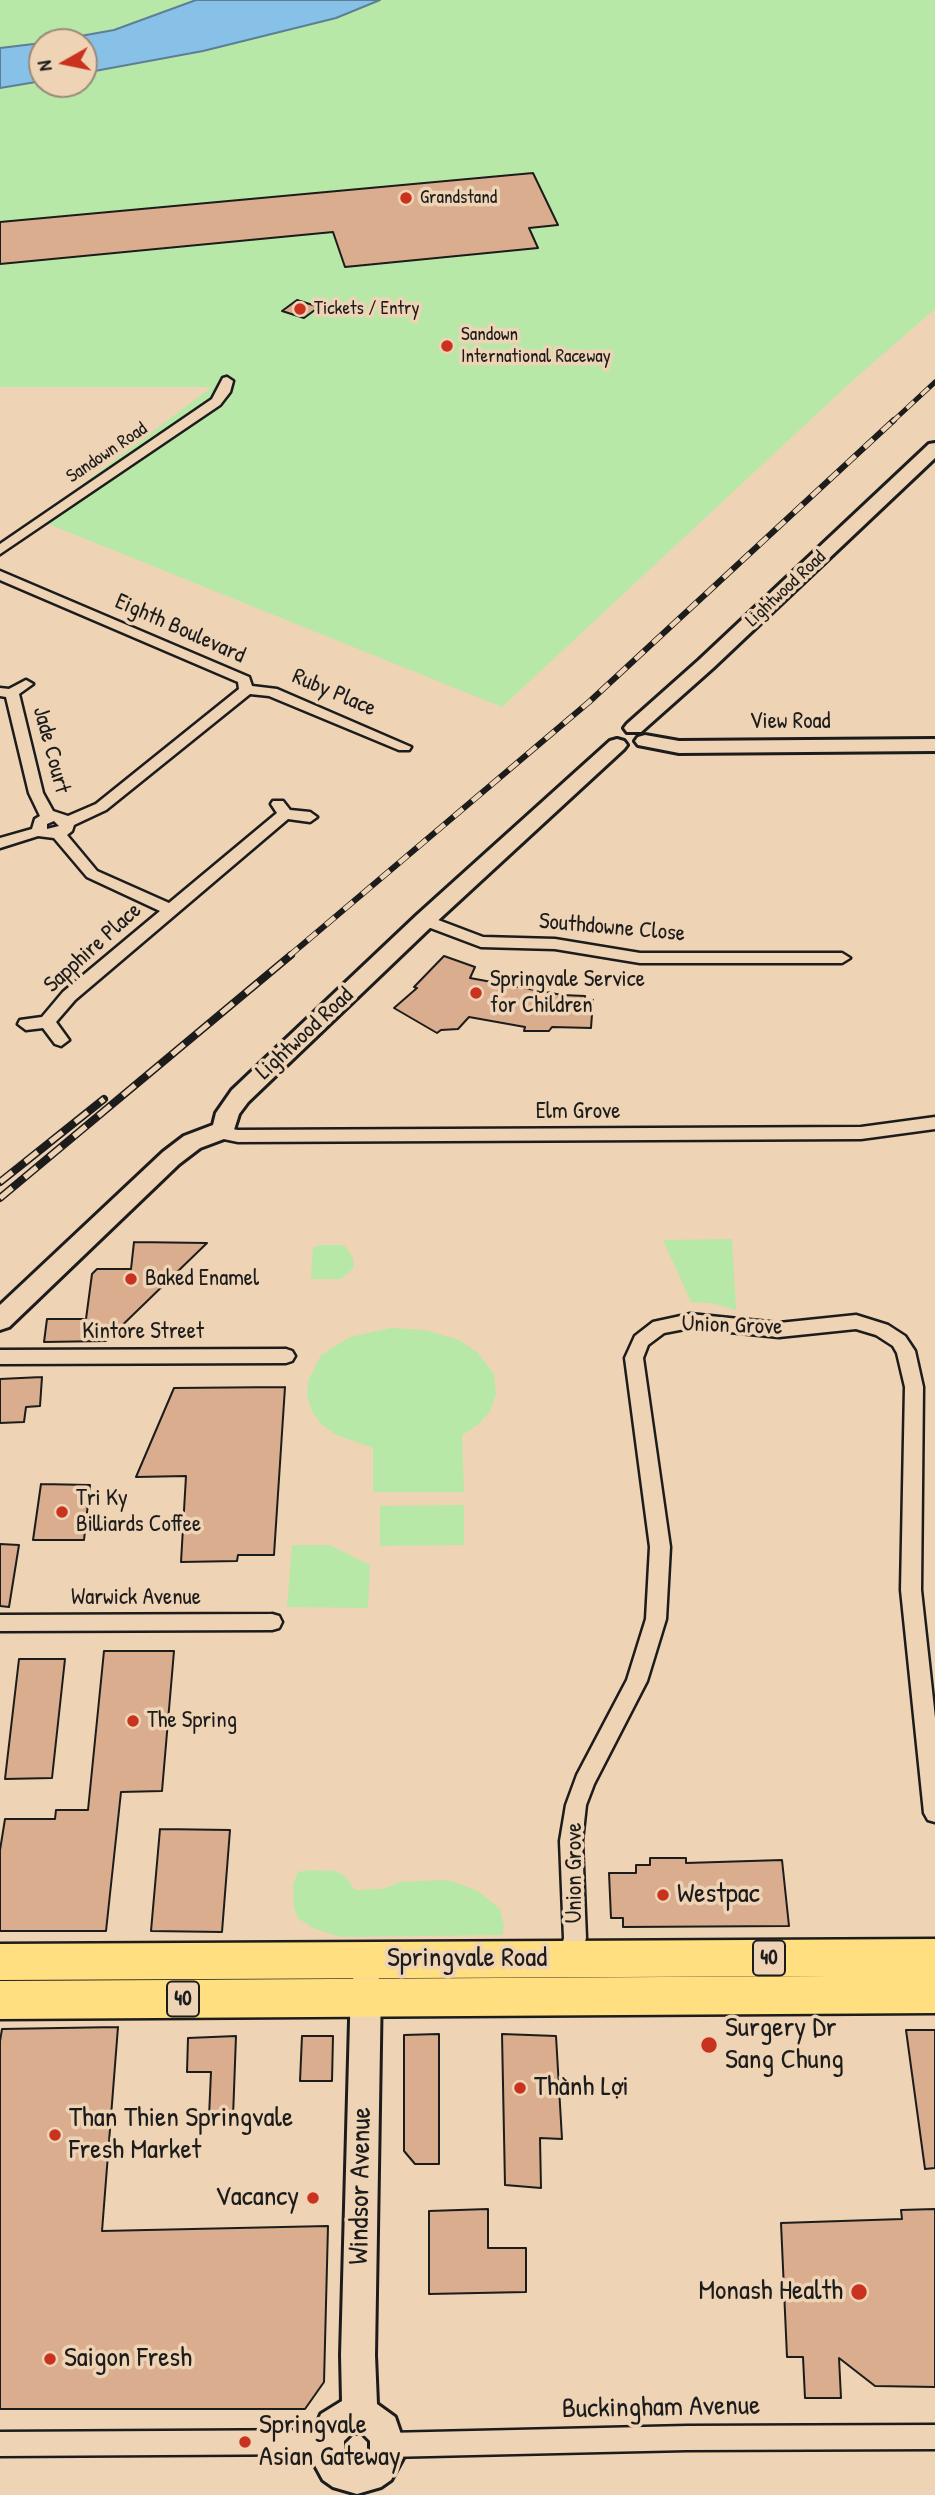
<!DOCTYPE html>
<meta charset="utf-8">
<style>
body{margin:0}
#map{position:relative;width:935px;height:2495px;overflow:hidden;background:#eed3b5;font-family:"Patrick Hand",sans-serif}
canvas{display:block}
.north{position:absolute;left:28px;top:28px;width:70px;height:70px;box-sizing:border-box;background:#eed3b5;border:2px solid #9a8a78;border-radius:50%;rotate:261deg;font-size:19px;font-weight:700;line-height:28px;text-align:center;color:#1c1c1c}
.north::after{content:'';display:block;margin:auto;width:24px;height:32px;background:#c8321e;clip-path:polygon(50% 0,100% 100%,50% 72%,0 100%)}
</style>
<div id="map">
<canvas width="935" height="2495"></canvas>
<div class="north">N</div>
</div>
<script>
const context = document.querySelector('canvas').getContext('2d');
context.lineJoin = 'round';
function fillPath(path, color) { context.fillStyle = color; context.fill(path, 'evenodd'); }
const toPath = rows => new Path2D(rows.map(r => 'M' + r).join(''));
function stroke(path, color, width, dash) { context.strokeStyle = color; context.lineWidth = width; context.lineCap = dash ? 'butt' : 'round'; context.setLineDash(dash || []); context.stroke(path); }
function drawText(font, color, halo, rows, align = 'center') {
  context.font = font + ' "Patrick Hand",sans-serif'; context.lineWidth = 7; context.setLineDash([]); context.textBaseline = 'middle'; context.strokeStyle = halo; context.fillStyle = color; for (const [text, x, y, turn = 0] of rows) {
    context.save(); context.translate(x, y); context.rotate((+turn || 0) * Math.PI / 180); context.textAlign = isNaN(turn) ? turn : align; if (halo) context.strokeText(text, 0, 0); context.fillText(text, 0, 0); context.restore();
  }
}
const green = toPath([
 [0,0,935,0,935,309,851,382,502,707,36,519,212,387,0,387],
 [42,42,84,42,84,84,42,84],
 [732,1239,736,1310,711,1303,691,1302,663,1240],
 [321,1245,344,1245,353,1258,354,1268,341,1279,311,1279,313,1247],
 [391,1328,425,1330,459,1340,477,1352,494,1374,496,1394,490,1411,479,1424,462,1435,464,1492,373,1492,373,1448,336,1435,321,1424,312,1411,307,1396,308,1381,321,1355,350,1337],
 [464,1505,464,1545,380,1546,380,1506],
 [292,1545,330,1545,370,1565,368,1608,287,1607],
 [310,1870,336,1871,346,1877,355,1890,383,1889,400,1882,442,1880,454,1882,478,1891,500,1909,504,1926,502,1935,341,1937,313,1928,298,1918,294,1908,293,1885,298,1872]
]);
const water = toPath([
 [196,0,380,0,336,18,203,51,84,73,84,42,47,42,114,30,196,0],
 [42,43,42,81,0,88,0,48,42,43]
]);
const building = toPath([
 [533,173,558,225,529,228,538,248,345,267,333,232,0,264,0,222,533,173],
 [297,300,319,307,304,318,282,311,297,300],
 [444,956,475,967,470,978,562,995,585,996,585,999,593,1000,591,1028,552,1027,549,1031,524,1031,525,1027,469,1017,458,1029,441,1030,437,1033,394,1008,417,988,414,987,444,956],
 [134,1242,207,1243,106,1341,44,1342,47,1319,86,1319,92,1274,97,1269,131,1269,134,1242],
 [42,1377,40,1406,26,1407,24,1422,0,1423,0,1379,42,1377],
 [285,1387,274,1555,238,1555,237,1561,181,1562,186,1476,136,1477,174,1388,285,1387],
 [41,1484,90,1485,84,1540,33,1540,41,1484],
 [0,1544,19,1545,9,1607,0,1606,0,1544],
 [104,1651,174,1651,162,1791,121,1792,106,1931,0,1931,0,1850,5,1819,55,1819,56,1810,88,1810,104,1651],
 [19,1659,65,1659,52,1778,5,1779,19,1659],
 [160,1829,230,1830,222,1932,151,1931,160,1829],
 [650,1858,686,1858,686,1863,782,1860,789,1926,623,1927,623,1918,611,1918,609,1873,636,1873,636,1865,650,1865,650,1858],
 [118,2027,102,2231,328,2226,324,2382,305,2409,0,2409,0,2041,2,2029,118,2027],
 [906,2030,935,2030,935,2168,925,2169,906,2030],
 [439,2034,439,2164,415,2164,404,2151,404,2035,439,2034],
 [502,2034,556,2036,562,2139,540,2138,541,2188,505,2185,502,2034],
 [236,2036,233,2117,209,2117,211,2072,187,2072,188,2038,236,2036],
 [302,2036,333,2036,332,2081,300,2081,302,2036],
 [488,2209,488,2248,526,2248,526,2292,429,2294,429,2211,488,2209],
 [935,2209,935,2387,875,2386,839,2358,841,2398,805,2398,803,2357,787,2357,781,2223,902,2219,901,2210,935,2209]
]);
const street = toPath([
 [227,377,233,381,230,392,220,405,0,554,0,544,212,399,223,378,227,377],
 [0,571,249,677,252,686,277,689,411,747,409,750,399,750,269,696,250,694,106,810,74,825,72,831,67,835,97,871,169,903,277,813,271,804,273,801,283,801,290,810,310,812,317,817,310,822,288,819,75,1000,56,1022,69,1040,61,1046,55,1044,43,1028,26,1030,18,1024,20,1020,42,1017,63,992,160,911,87,877,54,838,38,836,0,848,0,838,32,829,35,819,40,816,29,793,6,697,0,696,0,688,9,689,26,680,33,684,19,694,43,793,53,811,68,816,96,804,239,689,238,682,0,580,0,571],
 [54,821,59,826,47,829,47,824,54,821],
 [425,915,483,937,555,939,640,953,842,953,850,958,842,963,640,963,555,949,481,947,420,924,417,920,420,916,425,915],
 [935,1117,935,1129,861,1139,238,1142,214,1137,212,1133,220,1127,238,1130,861,1127,935,1117],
 [690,1314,779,1323,856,1315,888,1325,905,1336,915,1351,923,1387,921,1590,935,1718,935,1822,928,1820,924,1813,901,1590,905,1387,897,1353,893,1346,876,1335,856,1329,779,1337,690,1328,664,1333,648,1345,643,1358,670,1547,666,1619,647,1681,594,1784,586,1805,582,1841,586,1938,576,1971,568,1974,560,1971,557,1964,564,1938,560,1841,566,1805,577,1775,627,1680,646,1619,650,1547,625,1358,635,1336,653,1322,690,1314],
 [286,1349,292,1351,295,1356,292,1361,286,1363,0,1364,0,1350,286,1349],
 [272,1614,279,1616,282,1622,279,1628,272,1630,0,1631,0,1615,272,1614],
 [935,2425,935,2449,687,2450,387,2457,378,2454,375,2445,378,2436,387,2433,687,2426,935,2425],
 [327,2430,336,2433,339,2442,336,2451,327,2454,0,2456,0,2432,327,2430]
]);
const secondary = toPath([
 [935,443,935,458,713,668,641,732,627,732,624,728,627,724,699,660,929,444,935,443],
 [645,735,679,741,935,739,935,751,679,753,638,745,635,741,638,737,645,735],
 [617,739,624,741,627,745,624,749,433,925,248,1102,239,1114,232,1136,200,1148,179,1164,9,1327,0,1330,0,1305,163,1152,184,1136,213,1125,216,1113,232,1090,417,915,610,741,617,739],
 [366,1970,377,1974,381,1984,375,2355,377,2404,395,2417,405,2446,403,2458,391,2480,381,2487,357,2494,333,2487,323,2480,311,2458,309,2446,321,2414,342,2401,341,2355,351,1984,355,1974,366,1970],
 [352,2433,362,2433,370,2441,370,2451,362,2459,352,2459,344,2451,344,2441,352,2433]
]);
const highway = toPath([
 [935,1939,935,2013,0,2019,0,1981,829,1976,0,1980,0,1944,935,1939]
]);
const railFar2 = toPath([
 [892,422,935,382]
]);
const railFar1 = toPath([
 [289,956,589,702,894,420]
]);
const rail = toPath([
 [0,1182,104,1099],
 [0,1198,291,955]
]);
const markers = [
 [406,198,7,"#c8321e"],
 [300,309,7,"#c8321e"],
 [447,346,7,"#c8321e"],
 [476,993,7,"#c8321e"],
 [131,1279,7,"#c8321e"],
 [62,1512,7,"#c8321e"],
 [133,1721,7,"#c8321e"],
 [663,1895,7,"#c8321e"],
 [709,2045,9,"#c8321e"],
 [520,2088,7,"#c8321e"],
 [55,2135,7,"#c8321e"],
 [313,2198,7,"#c8321e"],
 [859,2292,9,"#c8321e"],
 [50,2359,7,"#c8321e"],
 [245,2442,7,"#c8321e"]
];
const farPoinames = [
 ["Grandstand",420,198],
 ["Tickets / Entry",314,309],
 ["Sandown",461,335],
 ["International Raceway",461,357]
];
const farStreetnames = [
 ["Sandown Road",107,453,-34],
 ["Lightwood Road",786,589,-43]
];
const shields = [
 [769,1958,32],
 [183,1999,32]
];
const shieldNames = [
 ["40",769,1958],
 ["40",183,1999]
];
const streetNames = [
 ["Eighth Boulevard",180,629,24],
 ["Ruby Place",334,693,23],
 ["View Road",790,722],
 ["Jade Court",51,750,75],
 ["Southdowne Close",612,928,5],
 ["Sapphire Place",93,948,-42],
 ["Lightwood Road",305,1034,-43],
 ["Elm Grove",578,1112],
 ["Union Grove",732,1326,2],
 ["Kintore Street",143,1332],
 ["Warwick Avenue",136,1598],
 ["Union Grove",575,1873,-90]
];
const poiNames = [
 ["Springvale Service",490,980],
 ["for Children",490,1006],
 ["Baked Enamel",145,1279],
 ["Tri Ky",76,1499],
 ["Billiards Coffee",76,1525],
 ["The Spring",147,1721]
];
const nearPoinames = [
 ["Westpac",677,1895],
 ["Surgery Dr",725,2029],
 ["Sang Chung",725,2061],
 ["Thành Lợi",534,2088],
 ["Than Thien Springvale",69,2119],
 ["Fresh Market",69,2151],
 ["Vacancy",299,2198,"right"],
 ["Monash Health",843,2292,"right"],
 ["Saigon Fresh",64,2359],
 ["Springvale",259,2426],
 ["Asian Gateway",259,2458]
];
const nearStreetnames = [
 ["Springvale Road",467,1959],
 ["Windsor Avenue",361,2186,-89],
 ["Buckingham Avenue",661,2408,-1]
];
fillPath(green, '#b7e8a8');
fillPath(water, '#88c1e7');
stroke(water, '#5d7f96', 2);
fillPath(building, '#d9ad8d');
stroke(building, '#1c1c1c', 2);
stroke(street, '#1c1c1c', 5);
stroke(secondary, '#1c1c1c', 6);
stroke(highway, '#1c1c1c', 5);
fillPath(street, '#eed3b5');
fillPath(secondary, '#eed3b5');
fillPath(highway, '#ffdf80');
stroke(railFar2, '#1c1c1c', 5);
stroke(railFar1, '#1c1c1c', 6);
stroke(rail, '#1c1c1c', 8);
stroke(railFar2, '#eed3b5', 3.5, [10]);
stroke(railFar1, '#eed3b5', 4.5, [12]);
stroke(rail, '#eed3b5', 5, [16]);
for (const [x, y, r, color] of markers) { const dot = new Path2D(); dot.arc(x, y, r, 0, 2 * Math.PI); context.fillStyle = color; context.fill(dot); stroke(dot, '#eed3b5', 2.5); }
drawText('19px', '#1c1c1c', '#eed3b5', farPoinames, 'left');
drawText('19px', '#1c1c1c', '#eed3b5', farStreetnames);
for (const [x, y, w] of shields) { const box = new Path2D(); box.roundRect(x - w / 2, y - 17.5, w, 35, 5); context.fillStyle = '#eed3b5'; context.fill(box); stroke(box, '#1c1c1c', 2); }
drawText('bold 21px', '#1c1c1c', null, shieldNames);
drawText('23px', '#1c1c1c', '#eed3b5', streetNames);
drawText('23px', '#1c1c1c', '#eed3b5', poiNames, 'left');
drawText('28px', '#1c1c1c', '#eed3b5', nearPoinames, 'left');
drawText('28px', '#1c1c1c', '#eed3b5', nearStreetnames);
</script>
